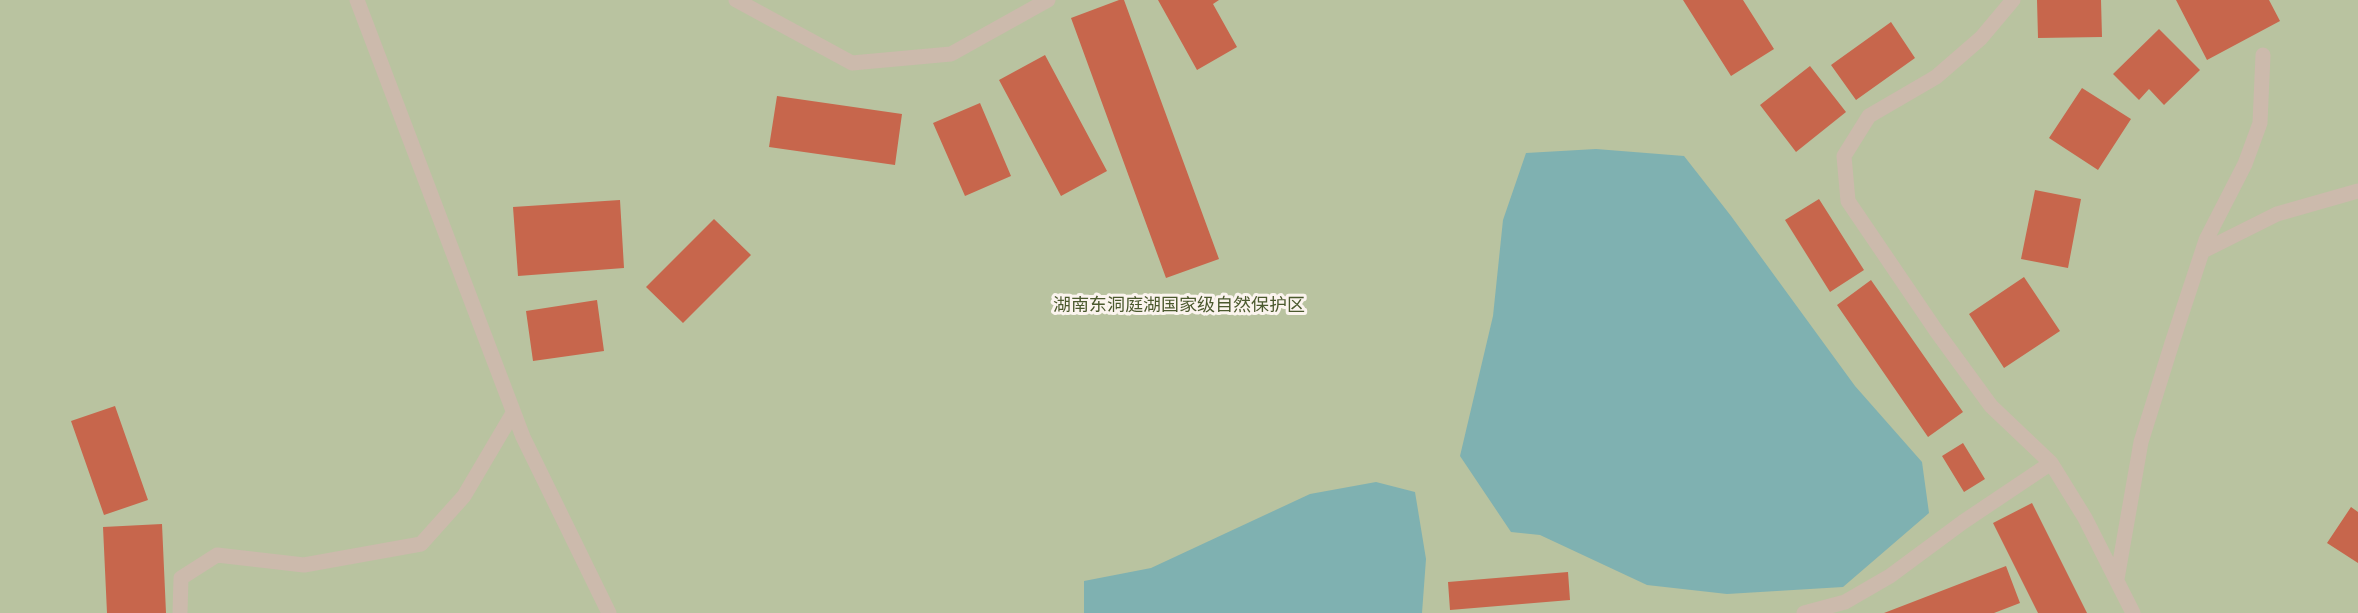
<!DOCTYPE html>
<meta charset="utf-8">
<style>
body{margin:0}
canvas{display:block;background:#f4eae1}
</style>
<canvas width="2358" height="613"></canvas>
<script>
const context = document.querySelector('canvas').getContext('2d');
context.lineJoin = 'round';
function fillPath(path, color) { context.fillStyle = color; context.fill(path, 'evenodd'); }
const toPath = rows => new Path2D(rows.map(r => 'M' + r).join(''));
function stroke(path, color, width, dash) { context.strokeStyle = color; context.lineWidth = width; context.lineCap = dash ? 'butt' : 'round'; context.setLineDash(dash || []); context.stroke(path); }
function drawText(font, color, halo, rows, align = 'center') {
  context.font = font + ' Manrope,"Noto Sans SC",sans-serif'; context.lineWidth = 6; context.setLineDash([]); context.textBaseline = 'middle'; context.strokeStyle = halo; context.fillStyle = color; for (const [text, x, y, turn = 0] of rows) {
    context.save(); context.translate(x, y); context.rotate((+turn || 0) * Math.PI / 180); context.textAlign = isNaN(turn) ? turn : align; if (halo) context.strokeText(text, 0, 0); context.fillText(text, 0, 0); context.restore();
  }
}
const green = toPath([
 [0,0,2358,0,2358,613,0,613]
]);
const water = toPath([
 [1596,149,1684,156,1731,216,1855,386,1922,462,1929,513,1843,587,1727,594,1647,585,1540,535,1511,532,1460,456,1493,316,1503,220,1526,153],
 [1376,482,1415,492,1426,559,1422,613,1084,613,1084,581,1151,568,1310,494]
]);
const building = toPath([
 [1119,0,1124,0,1219,259,1166,278,1071,18],
 [1158,0,1219,0,1213,4,1237,47,1197,70],
 [1683,0,1743,0,1774,49,1731,76],
 [2037,0,2101,0,2102,37,2038,38],
 [2176,0,2269,0,2280,21,2207,60],
 [1891,22,1915,58,1856,100,1831,65],
 [2159,29,2200,70,2164,105,2149,89,2139,100,2113,74],
 [1045,55,1107,171,1061,196,999,80],
 [1810,66,1846,112,1796,152,1760,105],
 [2082,88,2131,119,2098,170,2049,138],
 [777,96,902,114,895,165,769,147],
 [980,103,1011,176,965,196,933,123],
 [2035,190,2081,199,2068,268,2021,259],
 [1819,199,1864,270,1830,292,1785,220],
 [620,200,624,268,518,276,513,207],
 [714,219,751,255,683,323,646,287],
 [2024,277,2060,331,2004,368,1969,314],
 [1871,280,1963,412,1928,437,1837,305],
 [597,300,604,351,533,361,526,311],
 [115,406,148,500,104,515,71,421],
 [1963,443,1985,479,1964,492,1942,456],
 [2032,503,2087,613,2038,613,1993,523],
 [2351,507,2358,512,2358,563,2327,543],
 [162,524,166,613,107,613,103,527],
 [2006,566,2020,603,1994,613,1884,613],
 [1568,572,1570,600,1450,610,1448,582]
]);
const minor = toPath([
 [357,0,523,437,609,613],
 [736,0,852,63,951,54,1048,0],
 [2013,0,1981,38,1936,77,1869,116,1844,156,1848,201,1937,332,1991,406,2051,463,2085,518,2133,613],
 [2203,251,2277,214,2358,191],
 [2117,579,2141,442,2172,343,2206,240,2245,164,2260,123,2263,55],
 [180,613,181,578,217,555,304,565,421,544,464,496,513,413],
 [1804,613,1845,602,1890,576,1963,522,2051,463]
]);
const parkNames = [
 ["湖南东洞庭湖国家级自然保护区",1179,306]
];
fillPath(green, '#b9c3a0');
fillPath(water, '#7fb1b1');
fillPath(building, '#c7664c');
stroke(minor, '#ccbaac', 15);
drawText('18px', '#4b592e', '#fbf4ee', parkNames);
</script>
